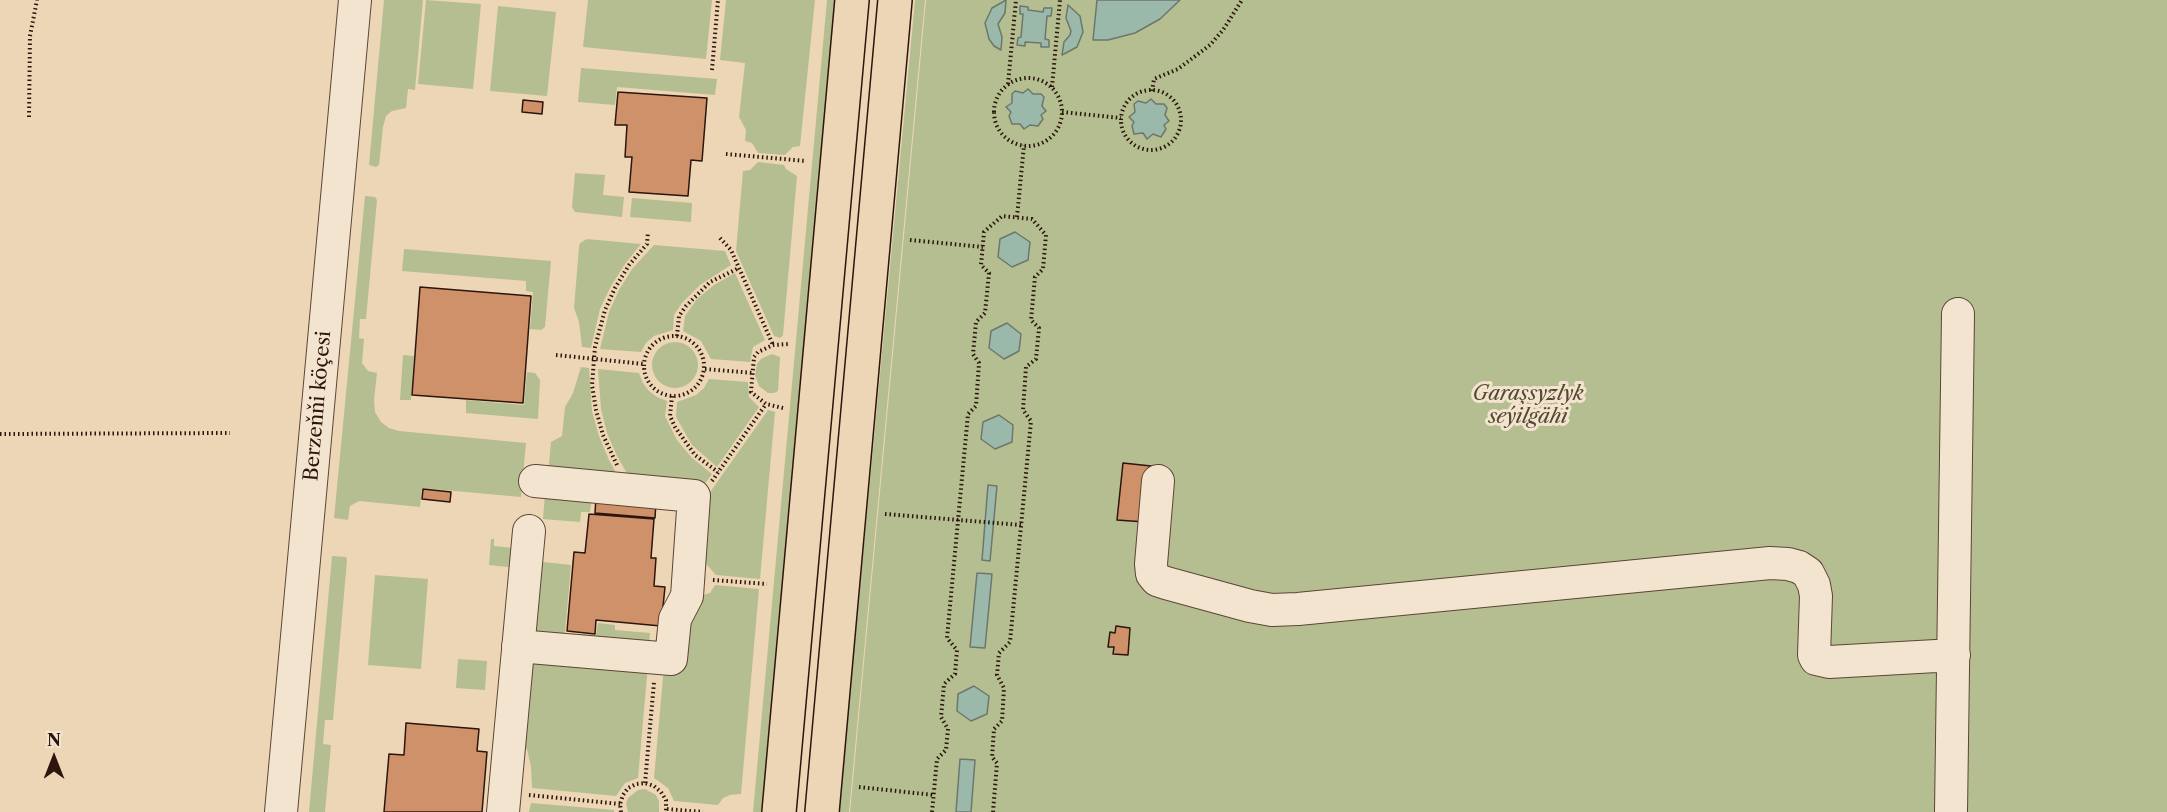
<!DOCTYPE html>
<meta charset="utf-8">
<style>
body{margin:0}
#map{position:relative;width:2167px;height:812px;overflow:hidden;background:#edd6b5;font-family:"Libre Caslon Text",serif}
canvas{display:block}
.north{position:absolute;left:24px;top:728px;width:60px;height:60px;-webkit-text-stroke:4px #f3e4cf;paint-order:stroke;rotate:0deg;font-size:16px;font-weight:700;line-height:24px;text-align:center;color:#2b150c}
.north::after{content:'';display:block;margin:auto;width:21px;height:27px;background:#2b150c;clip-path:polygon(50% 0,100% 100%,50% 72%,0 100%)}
</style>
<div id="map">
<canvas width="2167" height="812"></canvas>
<div class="north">N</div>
</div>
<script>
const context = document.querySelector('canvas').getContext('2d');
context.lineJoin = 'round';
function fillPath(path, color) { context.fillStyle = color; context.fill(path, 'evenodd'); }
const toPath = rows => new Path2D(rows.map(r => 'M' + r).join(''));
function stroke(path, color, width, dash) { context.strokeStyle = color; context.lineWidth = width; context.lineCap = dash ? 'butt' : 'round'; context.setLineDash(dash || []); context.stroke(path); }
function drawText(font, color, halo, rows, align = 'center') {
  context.font = font + ' "Libre Caslon Text",serif'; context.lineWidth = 6; context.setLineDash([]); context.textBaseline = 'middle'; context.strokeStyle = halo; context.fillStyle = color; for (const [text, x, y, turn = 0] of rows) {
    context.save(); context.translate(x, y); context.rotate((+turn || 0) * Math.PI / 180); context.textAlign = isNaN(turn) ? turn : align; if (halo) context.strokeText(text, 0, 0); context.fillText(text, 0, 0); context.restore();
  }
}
const green = toPath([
 [384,0,423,0,415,90,408,89,406,108,392,111,386,116,383,127,379,165,376,167,369,165],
 [426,0,481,4,473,89,418,84],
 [588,0,712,0,706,59,583,47],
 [726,0,815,0,800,146,793,147,785,155,758,153,752,143,745,141,746,130,739,117,745,63,720,60],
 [827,0,838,0,764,812,753,812],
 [915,0,925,0,849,812,839,812],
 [926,0,2167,0,2167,812,850,812],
 [498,6,556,12,547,96,490,91],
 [581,68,717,79,715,95,617,87,615,105,578,102],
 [758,162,784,165,786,169,797,176,783,335,780,338,774,336,736,251,743,171,750,170],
 [575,173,605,175,603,195,624,197,622,217,575,212,572,207],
 [365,196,375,197,377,200,366,319,360,319,359,338,364,339,362,363,368,371,377,373,374,400,375,412,381,422,389,428,399,431,526,443,521,497,422,488,420,507,359,501,350,506,348,520,334,518],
 [632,198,692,203,691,222,630,217],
 [587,239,641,244,625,264,611,286,600,309,591,348,582,347,579,322,574,308,579,247,580,243],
 [654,245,725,251,731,265,700,285,682,303,674,315,673,330,654,336,646,343,641,352,600,349,609,312,619,290,632,269],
 [404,249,551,261,545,327,541,330,530,329,533,292,526,291,526,281,402,271],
 [735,273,765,340,753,347,750,362,711,359,701,341,683,331,685,316,697,299,714,285],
 '652 365a23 23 0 1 1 46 0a23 23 0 1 1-46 0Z',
 [772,354,780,357,778,391,774,393,768,393,759,386,755,375,757,364,761,359],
 [403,355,414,356,411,400,400,400],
 [581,367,589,368,592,411,599,436,609,460,621,482,548,475,551,442,562,436,565,407,573,393],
 [598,369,639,373,643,383,649,391,657,397,667,401,665,416,677,440,692,458,712,474,701,489,629,477,617,456,607,433,601,409],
 [527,372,535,373,540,380,538,419,466,413,466,400,524,405],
 [709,379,748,382,749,397,759,407,717,467,692,445,676,417,677,402,696,395,704,388],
 [768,410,775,412,760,579,716,575,707,565,701,564,708,495],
 [545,493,592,497,590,512,581,512,580,522,543,519],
 [491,539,494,539,494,546,513,548,516,568,489,565],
 [332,556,346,557,347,560,333,720,325,720,323,744,331,745,325,812,309,812],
 [534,561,571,565,565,633,596,635,598,623,615,625,615,630,650,633,649,648,527,638],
 [375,575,428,579,421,669,368,665],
 [715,585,759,589,741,794,730,795,723,798,718,805,674,801,668,788,654,778,664,666,684,667,689,618,700,596,710,593],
 [525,654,648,665,638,778,625,783,616,796,532,788,531,767,527,749,516,748],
 [458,659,487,661,485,690,456,688],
 [645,789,656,795,659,801,659,812,628,812,626,804,628,798,638,790],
 [531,803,614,810,614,812,529,812]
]);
const water = toPath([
 [1006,0,1005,13,998,24,1002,37,1001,50,994,46,989,39,985,23,992,8,1006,0],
 [1097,0,1180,0,1160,19,1135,33,1108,40,1093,40,1097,0],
 [1068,5,1080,16,1083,32,1077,47,1062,55,1064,42,1070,35,1071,31,1066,18,1068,5],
 [1020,6,1028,7,1028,10,1043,12,1044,8,1052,8,1051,16,1047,16,1045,39,1049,40,1049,47,1041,47,1041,43,1025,42,1025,46,1017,45,1018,38,1021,37,1023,14,1020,14,1020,6],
 [1028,89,1033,94,1041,94,1044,97,1042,106,1046,111,1041,115,1043,119,1038,126,1030,125,1024,129,1020,124,1012,124,1009,116,1011,112,1006,107,1012,103,1012,94,1015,91,1023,93,1028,89],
 [1151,99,1156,104,1164,104,1167,108,1165,115,1169,121,1164,125,1166,129,1161,137,1153,134,1147,139,1143,133,1134,134,1132,126,1134,122,1129,117,1135,112,1134,104,1138,101,1146,103,1151,99],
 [1015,232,1030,242,1028,260,1012,267,998,257,1000,239,1015,232],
 [1007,323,1021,334,1019,351,1004,359,989,348,991,331,1007,323],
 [999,415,1013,425,1012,442,995,449,981,439,983,422,999,415],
 [988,485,997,486,990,561,982,560,988,485],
 [977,573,992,574,985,648,970,647,977,573],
 [974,686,989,696,987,714,971,721,957,711,958,694,974,686],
 [960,759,975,760,971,812,956,812,960,759]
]);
const building = toPath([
 [618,92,707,98,702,161,691,160,688,196,629,192,632,157,625,157,627,125,615,125,618,92],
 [523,100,543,102,542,114,522,112,523,100],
 [420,287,531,296,523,403,412,395,420,287],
 [1123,463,1151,466,1145,522,1117,520,1123,463],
 [423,489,451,492,450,502,422,499,423,489],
 [596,497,656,502,655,518,595,513,596,497],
 [589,514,654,519,651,558,656,558,654,586,665,587,661,626,596,620,595,634,567,631,574,552,585,553,589,514],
 [1116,626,1130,628,1128,655,1113,654,1114,647,1108,647,1110,632,1115,633,1116,626],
 [406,723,479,729,477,751,487,752,482,812,384,812,389,754,404,755,406,723]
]);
const path = toPath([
 [712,70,718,0],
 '994 112a34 34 0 1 1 68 0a34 34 0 1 1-68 0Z',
 [1008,84,1016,0],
 [1052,87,1060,0],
 '1121 120a30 30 0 1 1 60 0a30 30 0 1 1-60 0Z',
 [1152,91,1154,79,1178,69,1210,45,1223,30,1242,0],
 [1062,112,1121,118],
 [29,117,30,36,37,0],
 [726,154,806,161],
 [1017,217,1024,145],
 [720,238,731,250,773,345],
 [910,240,983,247],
 '644 366a30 30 0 1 1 60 0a30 30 0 1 1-60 0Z',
 [677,336,679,316,686,306,710,282,739,268],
 [556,355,644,364],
 [705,369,753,373],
 [672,396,670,416,675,427,695,455,718,472],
 [783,408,766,404,751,392,754,357,758,352,773,345,789,344],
 [0,434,230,433],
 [617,465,603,435,596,410,592,385,595,347,605,310,615,288,629,265,647,244,648,232],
 [712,481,766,404],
 [885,514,1021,525],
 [713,580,767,584],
 [645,783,654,682],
 [859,787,934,795],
 [529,795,620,804],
 [667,809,703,812],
 [621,812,620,804,623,795,628,788,636,784,645,783,654,786,661,792,666,800,666,812],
 [932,812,937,759,946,750,948,729,941,717,944,684,955,674,957,650,947,638,968,414,976,406,979,363,973,354,976,322,985,313,989,273,981,265,984,232,1002,216,1032,219,1046,235,1043,269,1035,277,1031,320,1039,328,1036,359,1026,367,1023,410,1031,421,1010,642,999,653,997,675,1004,688,1002,721,994,729,992,757,997,763,993,812]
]);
const minor = toPath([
 [1158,481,1151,564,1152,574,1157,580,1166,583,1250,606,1272,610,1298,609,1770,563,1788,564,1799,567,1808,573,1814,585,1816,596,1814,655,1816,659,1829,662,1954,655],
 [518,646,671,659,675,619,687,596,694,496,535,481],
 [281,812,355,0],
 [503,812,529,531],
 [1951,812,1958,314]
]);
const major = toPath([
 [779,812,852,0],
 [822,812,895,0]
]);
const parkNames = [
 ["Garaşsyzlyk",1528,394],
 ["seýilgähi",1528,417]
];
const streetNames = [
 ["Berzeňňi köçesi",318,406,-85]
];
fillPath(green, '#b5be90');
fillPath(water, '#9ab9aa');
stroke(water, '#6e776b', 1.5);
fillPath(building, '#ce916a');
stroke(building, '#2b150c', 1.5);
stroke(minor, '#5c4536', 34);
stroke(major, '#2b150c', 36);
stroke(path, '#2b150c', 4, [1.5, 3]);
stroke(minor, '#f3e4cf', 32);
stroke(major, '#edd6b5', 33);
drawText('italic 20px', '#544834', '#f3e4cf', parkNames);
drawText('20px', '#2b150c', '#f3e4cf', streetNames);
</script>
